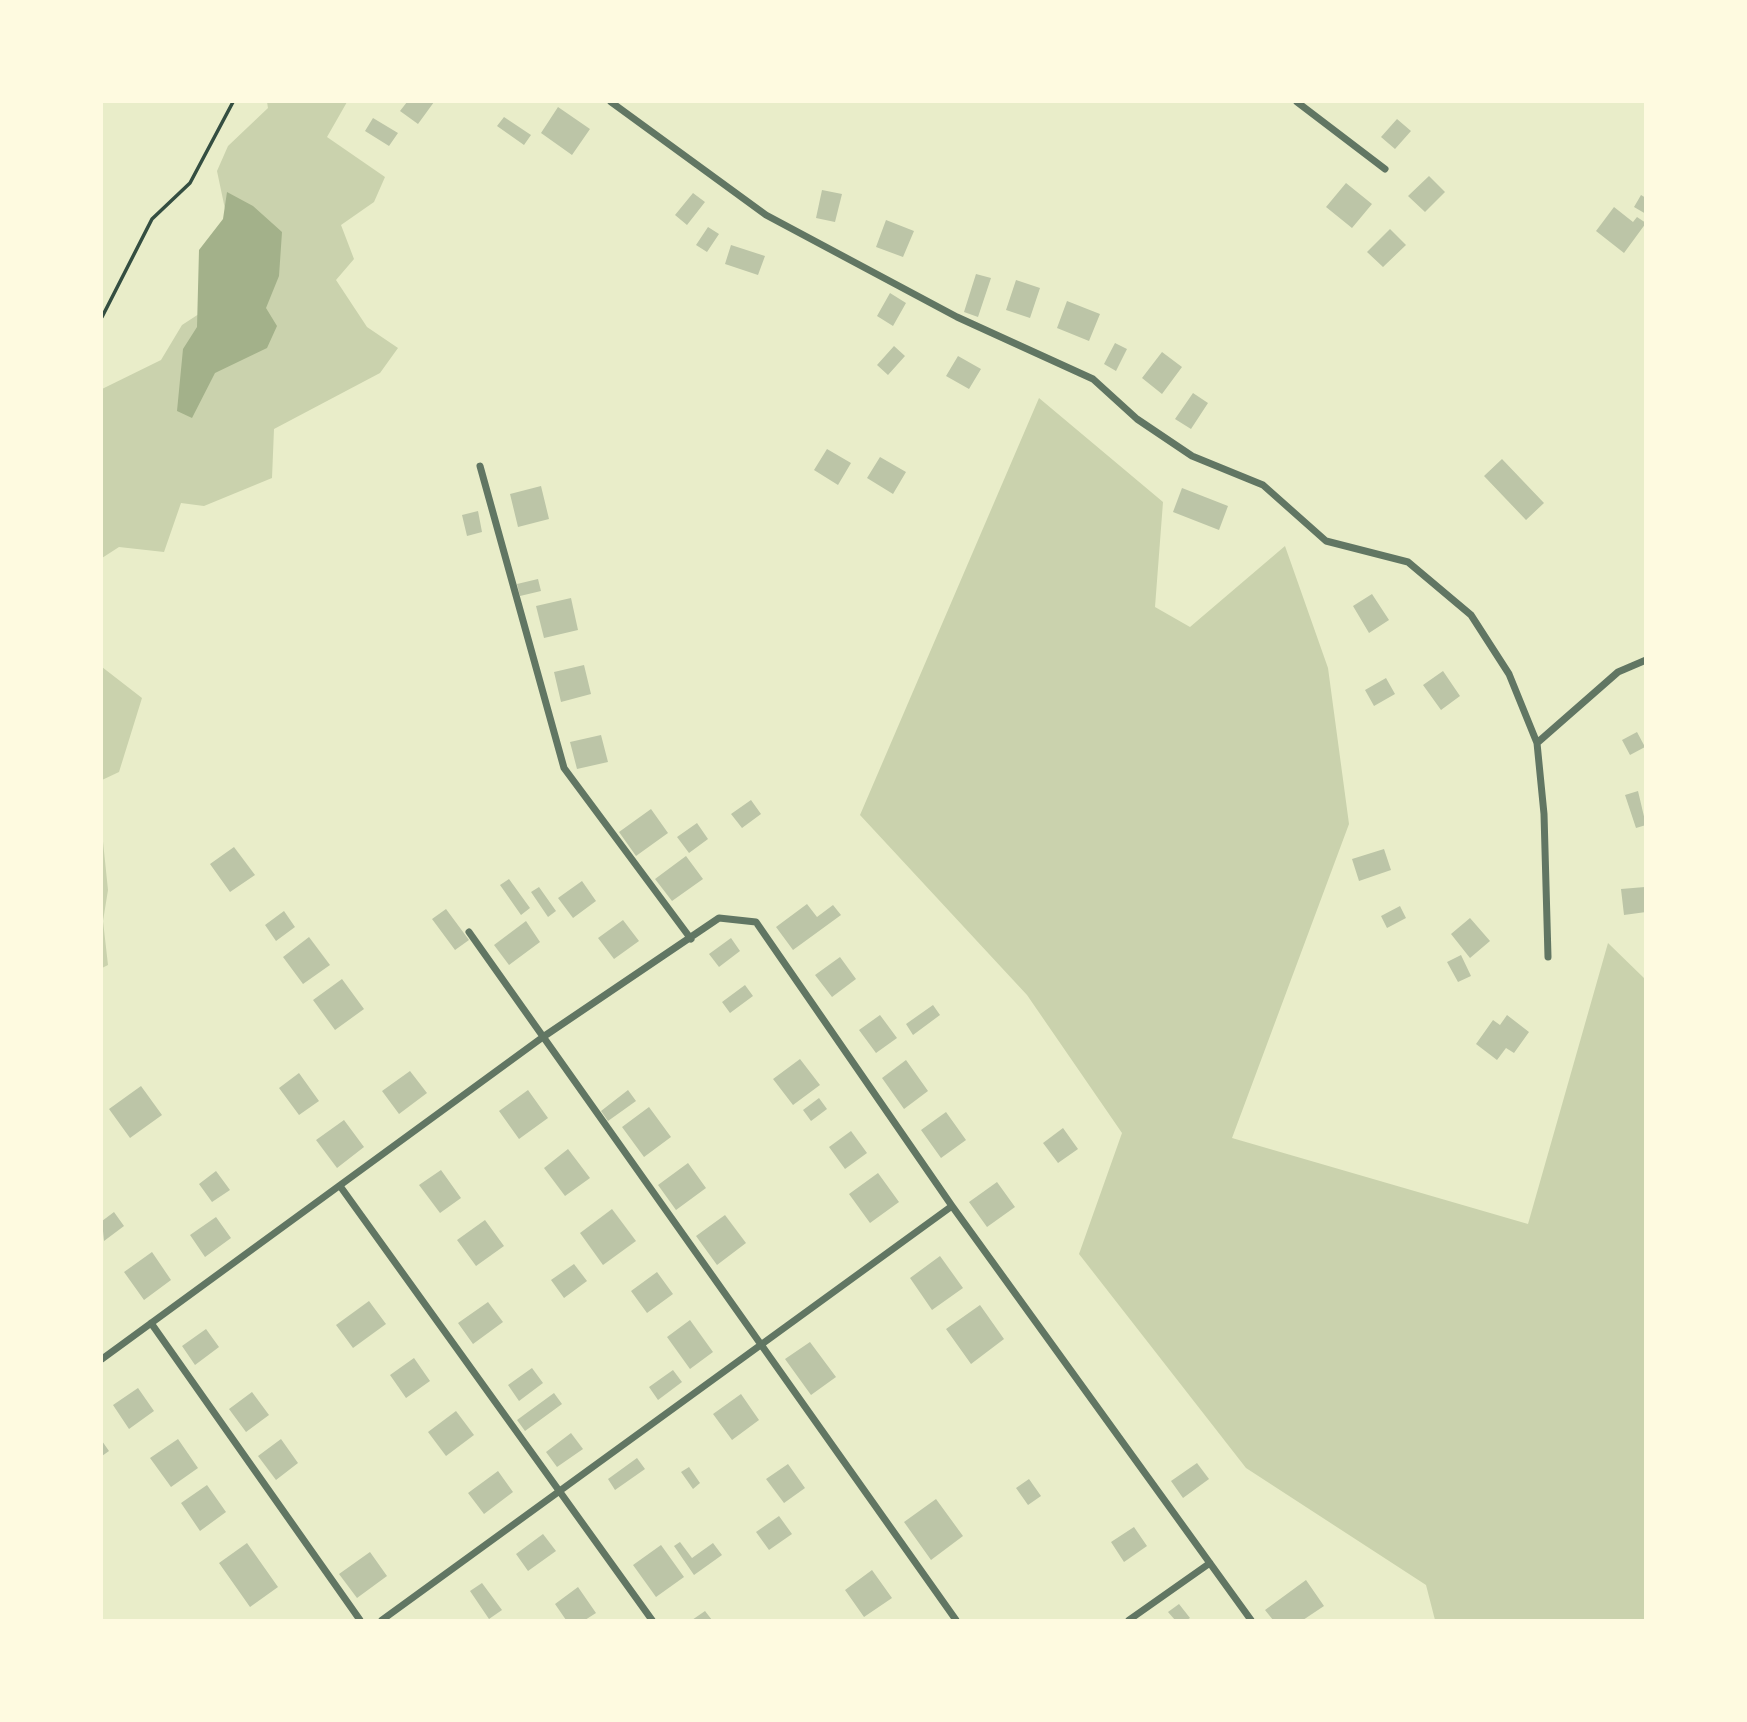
<!DOCTYPE html>
<style>
body{margin:0}
#map{position:relative;width:1747px;height:1722px;overflow:hidden;background:#e9edc9;font-family:"PT Sans",sans-serif}
canvas{display:block}
.frame{position:absolute;inset:0;border:103px solid #fefae0;pointer-events:none}
</style>
<div id="map">
<canvas width="1747" height="1722"></canvas>
<div class="frame"></div>
</div>
<script>
const context = document.querySelector('canvas').getContext('2d');
context.lineJoin = 'round';
function fillPath(path, color) { context.fillStyle = color; context.fill(path, 'evenodd'); }
const toPath = rows => new Path2D(rows.map(r => 'M' + r).join(''));
function stroke(path, color, width, dash) { context.strokeStyle = color; context.lineWidth = width; context.lineCap = dash ? 'butt' : 'round'; context.setLineDash(dash || []); context.stroke(path); }
const green = toPath([
 [267,102,347,102,327,137,385,177,374,202,341,225,354,259,336,280,367,327,398,348,380,373,274,429,272,478,204,506,181,503,164,552,119,547,102,558,102,389,161,360,182,325,228,295,233,247,217,171,228,146,268,108],
 [1039,398,1163,502,1155,607,1190,627,1285,546,1328,668,1349,824,1232,1138,1528,1224,1608,943,1645,979,1645,1620,1435,1620,1426,1585,1246,1468,1079,1254,1122,1133,1027,995,860,815],
 [102,667,142,698,119,772,102,780],
 [102,832,108,890,103,921,108,965,102,968]
]);
const water = toPath([
 [227,192,253,206,282,232,279,276,266,308,277,326,267,348,215,373,192,418,177,411,183,349,197,327,199,250,223,219]
]);
const building = toPath([
 [407,102,434,102,418,124,400,111],
 [558,107,590,129,572,155,541,133],
 [504,117,531,135,524,145,497,126],
 [373,118,398,133,389,146,365,131],
 [1397,119,1411,131,1395,149,1381,137],
 [1429,176,1445,192,1425,212,1408,196],
 [1346,183,1372,204,1352,228,1326,207],
 [822,190,842,194,835,222,816,218],
 [693,193,705,202,687,225,675,215],
 [1641,195,1646,198,1646,214,1634,207],
 [1614,207,1633,222,1637,217,1646,223,1624,253,1596,231],
 [886,220,914,231,903,257,876,247],
 [708,227,719,234,707,252,696,245],
 [1390,229,1406,245,1383,267,1367,252],
 [731,245,765,256,758,275,725,264],
 [976,274,991,278,978,317,964,312],
 [1016,280,1040,288,1030,318,1006,310],
 [890,293,906,303,893,326,877,316],
 [1067,301,1100,314,1089,341,1057,328],
 [1115,343,1127,349,1116,371,1104,364],
 [894,346,905,356,888,375,877,365],
 [1162,352,1182,367,1162,394,1142,378],
 [958,356,981,369,969,389,946,376],
 [1193,393,1208,403,1191,429,1175,419],
 [827,449,851,463,838,485,814,470],
 [880,457,906,472,893,494,867,478],
 [1502,459,1544,503,1526,520,1484,476],
 [541,486,549,519,518,527,510,494],
 [1182,488,1228,506,1219,530,1173,512],
 [478,511,482,532,467,536,462,515],
 [538,579,541,591,520,596,517,584],
 [1372,594,1389,620,1369,633,1353,606],
 [571,598,578,630,544,638,536,606],
 [584,665,591,694,561,702,554,672],
 [1443,671,1460,696,1441,710,1423,685],
 [1386,678,1395,694,1374,706,1365,690],
 [1637,732,1645,747,1630,755,1622,740],
 [601,735,608,762,577,769,570,742],
 [1638,791,1646,825,1636,828,1625,795],
 [751,800,761,814,742,828,731,814],
 [651,809,668,833,636,856,619,832],
 [697,823,708,839,689,853,677,837],
 [234,847,255,875,230,892,210,864],
 [1384,849,1391,870,1359,881,1352,859],
 [686,856,703,879,672,901,655,879],
 [509,879,530,908,521,915,500,885],
 [582,881,596,901,573,918,558,898],
 [539,887,556,911,548,917,531,892],
 [1645,887,1646,912,1624,915,1621,889],
 [807,904,817,917,833,905,841,915,793,950,776,927],
 [1400,906,1406,918,1387,928,1381,916],
 [446,909,469,940,455,950,432,919],
 [284,911,295,927,276,941,265,925],
 [1470,918,1490,941,1470,958,1451,934],
 [623,920,639,941,614,959,598,938],
 [526,921,540,942,509,965,494,945],
 [309,937,330,965,303,984,283,957],
 [731,938,740,951,719,967,709,954],
 [1461,955,1471,976,1458,982,1447,962],
 [840,957,856,979,832,997,815,975],
 [342,979,364,1009,335,1030,313,1000],
 [745,985,753,996,730,1013,722,1002],
 [933,1005,940,1015,913,1035,906,1024],
 [880,1015,897,1038,876,1053,859,1030],
 [1507,1015,1529,1032,1514,1053,1506,1048,1497,1060,1476,1044,1493,1020,1500,1025],
 [800,1059,820,1085,793,1105,773,1079],
 [906,1060,928,1091,904,1109,882,1078],
 [410,1071,427,1093,399,1114,382,1091],
 [299,1073,319,1101,299,1115,279,1088],
 [141,1086,162,1115,130,1138,109,1109],
 [528,1090,548,1118,519,1139,499,1111],
 [628,1090,636,1101,608,1121,601,1111],
 [819,1098,827,1109,811,1121,803,1110],
 [649,1107,671,1137,644,1157,622,1127],
 [946,1112,966,1140,941,1158,921,1130],
 [344,1120,364,1147,337,1168,316,1140],
 [1063,1128,1078,1149,1058,1163,1043,1143],
 [851,1131,867,1153,845,1169,829,1147],
 [568,1149,590,1178,565,1196,544,1168],
 [688,1163,706,1188,676,1210,658,1185],
 [441,1170,461,1198,440,1213,419,1185],
 [216,1171,230,1190,212,1202,199,1184],
 [878,1173,899,1202,870,1223,849,1194],
 [997,1182,1015,1207,987,1227,969,1202],
 [612,1209,636,1241,603,1265,580,1233],
 [114,1212,124,1226,104,1241,102,1221],
 [725,1215,746,1243,717,1265,696,1236],
 [216,1217,231,1238,205,1257,190,1235],
 [485,1220,504,1246,476,1266,457,1240],
 [152,1252,171,1280,144,1300,124,1272],
 [940,1256,963,1288,932,1310,910,1278],
 [574,1264,587,1281,564,1298,551,1280],
 [657,1272,673,1294,647,1313,631,1291],
 [369,1301,386,1324,353,1348,336,1325],
 [488,1302,503,1322,473,1344,458,1323],
 [980,1305,1004,1339,971,1364,946,1329],
 [690,1320,713,1352,690,1369,667,1337],
 [206,1329,219,1347,195,1365,182,1346],
 [810,1342,836,1377,811,1395,785,1359],
 [414,1358,430,1381,406,1398,390,1375],
 [532,1368,543,1383,519,1401,508,1385],
 [673,1370,682,1382,658,1400,649,1387],
 [138,1388,154,1411,129,1429,113,1405],
 [252,1392,269,1415,246,1432,229,1409],
 [554,1393,562,1404,525,1431,517,1420],
 [741,1394,759,1420,732,1440,713,1414],
 [456,1411,474,1435,446,1456,428,1432],
 [571,1433,583,1449,557,1467,546,1452],
 [178,1439,198,1468,171,1487,150,1458],
 [281,1439,298,1463,276,1480,258,1456],
 [102,1441,109,1451,102,1456],
 [637,1458,645,1469,615,1490,608,1479],
 [1197,1463,1209,1479,1183,1498,1171,1481],
 [788,1464,805,1488,784,1503,766,1479],
 [689,1467,700,1483,693,1489,681,1472],
 [498,1471,513,1492,484,1514,468,1493],
 [1029,1479,1041,1496,1028,1505,1016,1488],
 [207,1485,226,1512,200,1531,181,1503],
 [936,1499,963,1536,931,1560,904,1522],
 [779,1516,792,1534,769,1550,756,1532],
 [1134,1527,1147,1546,1124,1562,1111,1542],
 [543,1534,556,1551,528,1571,516,1554],
 [680,1542,692,1558,713,1543,722,1555,694,1575,674,1546],
 [247,1543,278,1587,250,1607,219,1563],
 [661,1545,684,1577,656,1597,633,1565],
 [370,1552,387,1576,357,1598,339,1574],
 [872,1570,892,1598,864,1617,845,1590],
 [1306,1580,1324,1606,1303,1620,1273,1620,1265,1610],
 [482,1583,502,1610,489,1619,470,1591],
 [578,1587,596,1613,585,1620,566,1620,555,1604],
 [1179,1604,1190,1618,1187,1620,1175,1620,1168,1612],
 [705,1611,712,1620,692,1620]
]);
const path = toPath([
 [102,317,152,219,190,183,233,102]
]);
const minor = toPath([
 [611,102,766,215,957,317,1093,379,1137,419,1192,456,1263,485,1326,541,1408,562,1471,615,1509,674,1537,743,1544,814,1548,957],
 [1297,102,1385,169],
 [480,466,564,768,691,939],
 [1537,743,1618,672,1646,660],
 [469,932,956,1620],
 [340,1186,652,1620],
 [151,1323,360,1620],
 [102,1359,543,1037,719,918,756,922,952,1206,1251,1620],
 [382,1620,952,1206],
 [1129,1620,1210,1563]
]);
fillPath(green, '#cad2ad');
fillPath(water, '#a3b18a');
fillPath(building, '#bcc5a7');
stroke(path, '#344e41', 3.5);
stroke(minor, '#617663', 7);
</script>
